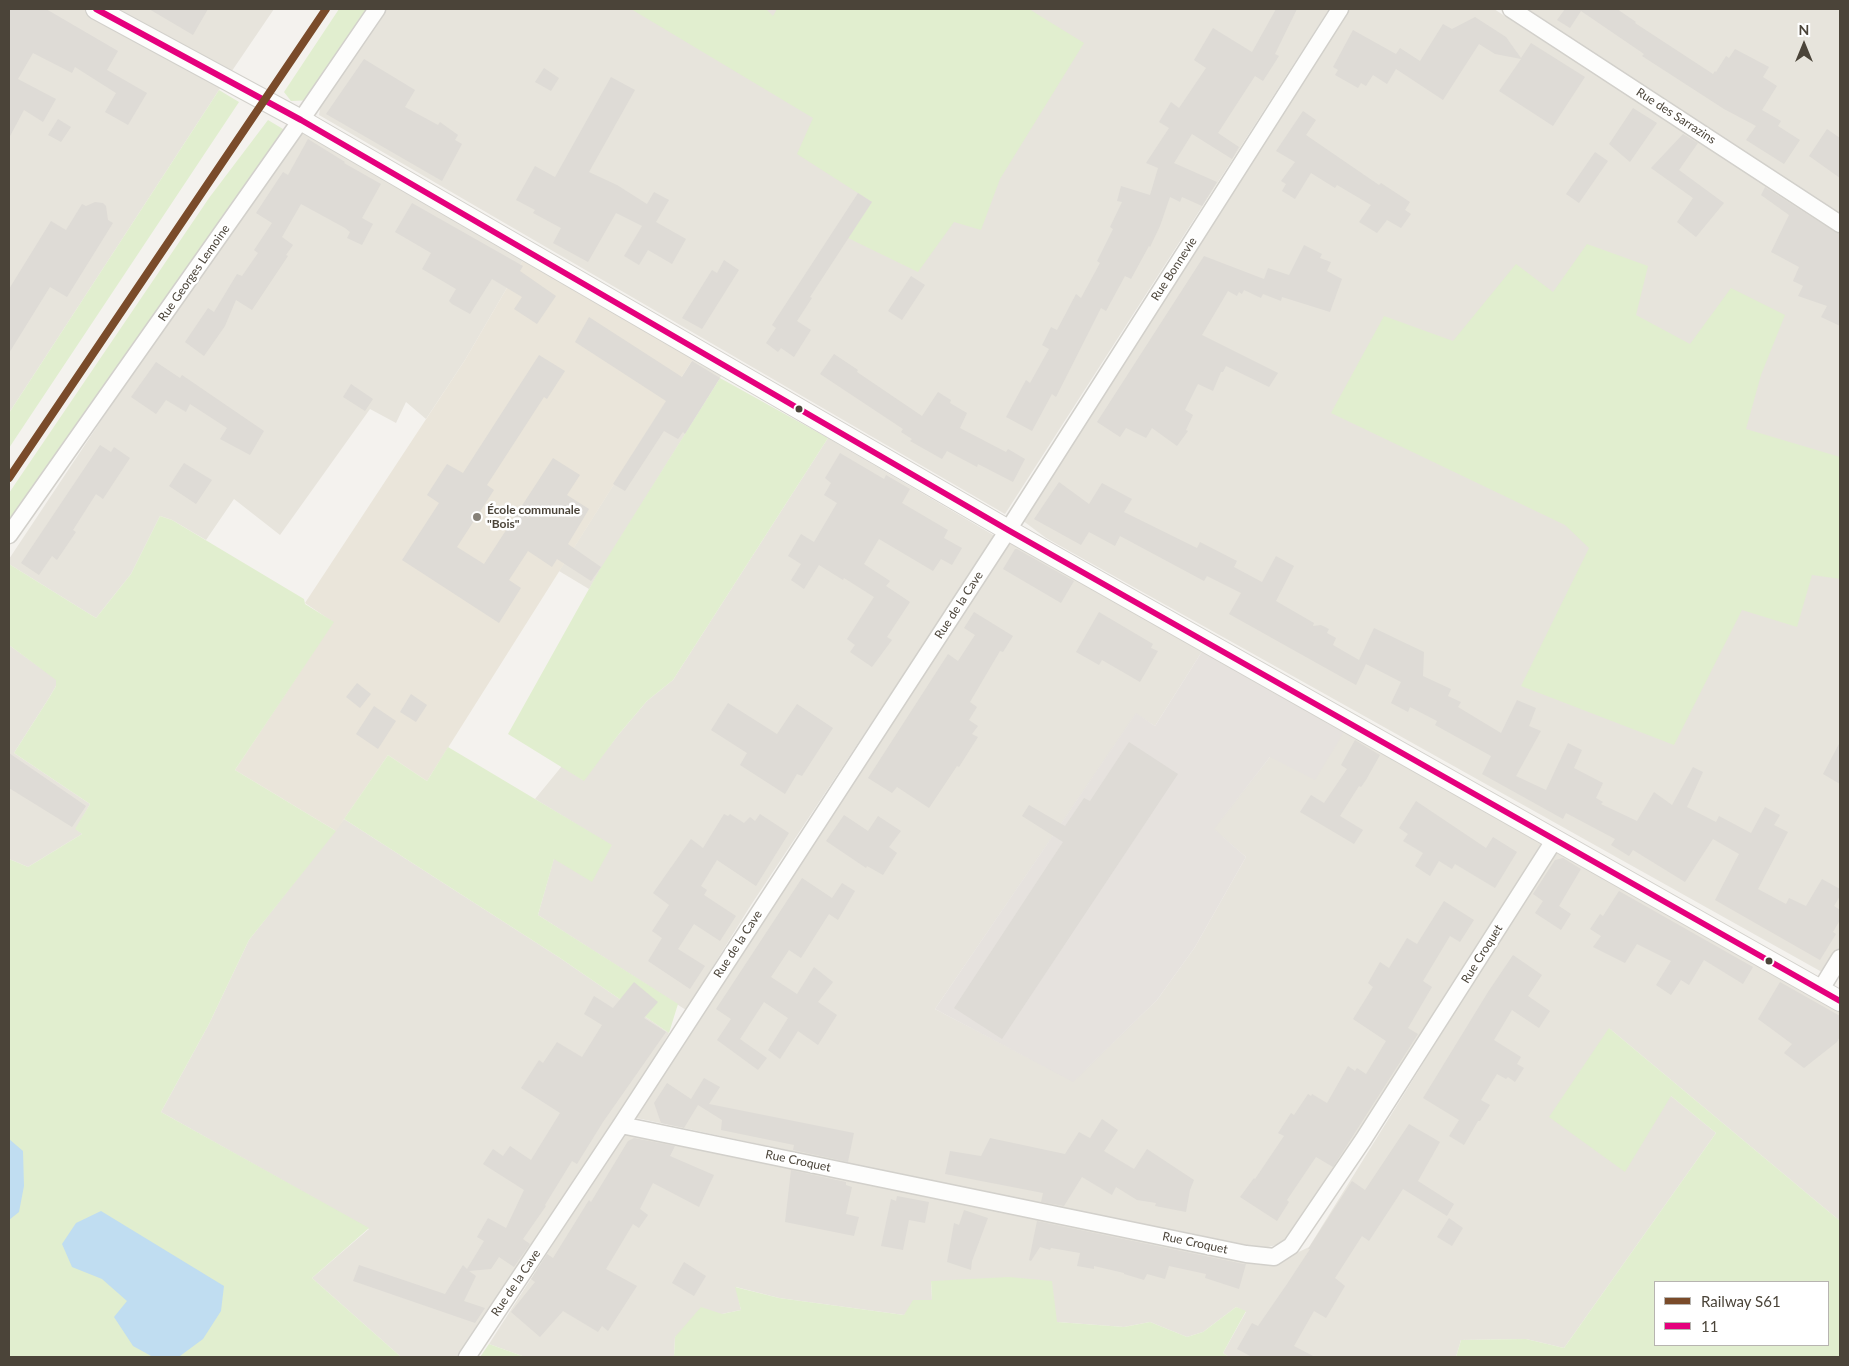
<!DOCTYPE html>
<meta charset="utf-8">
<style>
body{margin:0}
#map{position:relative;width:1849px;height:1366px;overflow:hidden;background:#f4f2ee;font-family:Lato,sans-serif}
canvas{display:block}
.frame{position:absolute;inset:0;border:10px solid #4b4439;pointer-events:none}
.legend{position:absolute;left:1654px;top:1281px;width:175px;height:65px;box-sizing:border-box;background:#fff;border:1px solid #b7b4b0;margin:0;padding:6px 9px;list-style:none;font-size:15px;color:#4b4439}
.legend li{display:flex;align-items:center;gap:10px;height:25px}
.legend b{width:25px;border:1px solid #b7b4b0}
.north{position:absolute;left:1779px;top:20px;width:50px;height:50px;-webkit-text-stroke:4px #fff;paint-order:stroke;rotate:0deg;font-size:14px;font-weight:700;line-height:20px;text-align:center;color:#4b4439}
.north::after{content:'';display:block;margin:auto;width:18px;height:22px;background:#4b4439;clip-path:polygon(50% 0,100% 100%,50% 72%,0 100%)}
</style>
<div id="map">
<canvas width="1849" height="1366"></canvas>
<div class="frame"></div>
<ul class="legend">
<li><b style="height:6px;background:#7a4b2a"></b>Railway S61</li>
<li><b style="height:6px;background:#e5007d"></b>11</li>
</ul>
<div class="north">N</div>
</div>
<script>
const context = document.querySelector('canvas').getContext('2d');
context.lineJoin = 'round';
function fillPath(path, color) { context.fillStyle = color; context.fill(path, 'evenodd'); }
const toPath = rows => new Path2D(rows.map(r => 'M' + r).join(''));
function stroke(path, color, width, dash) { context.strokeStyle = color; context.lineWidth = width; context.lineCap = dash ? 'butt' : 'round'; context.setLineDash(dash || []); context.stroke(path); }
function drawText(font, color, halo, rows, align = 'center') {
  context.font = font + ' Lato,sans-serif'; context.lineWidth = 5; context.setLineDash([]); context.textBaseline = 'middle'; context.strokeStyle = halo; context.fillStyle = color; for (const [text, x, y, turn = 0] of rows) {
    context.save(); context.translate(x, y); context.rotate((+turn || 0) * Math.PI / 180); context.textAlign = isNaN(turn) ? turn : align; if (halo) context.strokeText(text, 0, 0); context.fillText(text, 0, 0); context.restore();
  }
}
const residential = toPath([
 [9,9,274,9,219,90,9,413],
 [384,9,1329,9,1005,514,319,115,321,102],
 [1350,9,1494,9,1840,233,1840,956,1829,976,1046,538,1022,520],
 [1528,9,1840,9,1840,216],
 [301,120,526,255,465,360,426,419,406,402,396,423,370,409,280,535,234,499,206,540,172,520,160,516,131,574,96,618,9,564,9,559],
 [695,356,723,373,589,589,559,571],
 [828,438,995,536,749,908,686,1010,538,915,554,858,612,846,535,799,562,766,583,780,619,734,647,701,673,680],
 [1008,530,1208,642,1155,726,1136,714,935,1009,1073,1081,1157,1000,1195,947,1246,857,1213,829,1270,757,1350,722,1555,839,1296,1239,1262,1249,1228,1244,627,1116],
 [9,645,56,679,56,686,49,698,14,753,90,804,76,829,82,834,28,867,9,859],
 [344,819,560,958,669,1033,579,1189,459,1357,401,1357,312,1278,369,1229,161,1112,209,1024,249,940],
 [1555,851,1840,1009,1840,1221,1609,1028,1671,1096,1716,1133,1564,1348,1526,1339,1461,1340,1456,1357,1229,1357,1223,1353,1246,1312,1236,1307,1203,1332,1187,1337,1150,1322,1124,1327,1057,1322,931,1282,932,1300,904,1315,779,1298,736,1287,741,1310,722,1314,675,1337,674,1357,525,1357,489,1344,629,1126,1278,1262,1309,1247]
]);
const industrial = toPath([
 [1208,642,1350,722,1315,780,1270,757,1214,829,1246,857,1195,947,1157,1000,1073,1082,935,1009,1136,713,1155,726]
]);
const education = toPath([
 [526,255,695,356,427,781,388,755,336,831,235,770,333,622,305,603,465,360]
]);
const green = toPath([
 [339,9,371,9,315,100,291,101,284,92],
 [631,9,766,9,773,16,777,9,1029,9,1084,43,1000,179,981,230,954,222,918,272,848,238,872,202,797,154,813,118],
 [219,90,239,102,9,448,9,413],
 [268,120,283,129,287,141,9,533,9,493,209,198],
 [1587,244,1648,266,1636,315,1690,344,1731,288,1785,315,1761,375,1746,429,1840,457,1840,579,1812,575,1797,627,1742,610,1674,745,1521,686,1589,548,1565,525,1331,413,1384,316,1453,341,1516,264,1553,292],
 [720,378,828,438,673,680,647,701,619,734,584,781,508,734,599,571],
 [160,516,172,520,304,599,305,604,334,622,235,770,336,831,249,940,209,1024,161,1112,369,1228,312,1278,401,1357,9,1357,9,859,28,867,82,834,75,829,90,804,14,753,49,698,56,686,56,680,9,645,9,564,96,618,131,574],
 [448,747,612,845,592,882,554,859,538,915,678,1004,669,1033,560,958,344,819,388,755,427,781],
 [1609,1028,1840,1221,1840,1357,1456,1357,1461,1340,1526,1339,1564,1348,1716,1133,1671,1096,1625,1172,1549,1117],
 [1655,1282,1828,1282,1828,1345,1655,1345],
 [1009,1277,1052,1281,1057,1322,1124,1327,1150,1322,1187,1337,1203,1332,1236,1307,1246,1311,1223,1353,1229,1357,674,1357,675,1337,701,1307,722,1314,741,1310,735,1287,779,1298,904,1315,913,1300,932,1300,931,1281],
 [489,1344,525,1357,480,1357]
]);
const water = toPath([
 [9,1139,23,1151,24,1186,19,1212,9,1220],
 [101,1211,224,1286,221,1311,203,1339,180,1356,153,1357,133,1346,114,1317,127,1301,102,1279,72,1267,62,1244,76,1223]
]);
const building = toPath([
 [9,9,46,9,118,51,107,70,147,93,128,125,105,112,116,93,75,67,72,73,33,53,18,79,56,99,43,122,24,110,9,138],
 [149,9,208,9,193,35],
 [1276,9,1297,9,1275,54,1279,56,1263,81,1255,76,1218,133,1239,147,1232,159,1192,134,1174,163,1217,182,1202,206,1182,197,1180,202,1170,197,1160,226,1150,247,1149,246,1131,279,1125,276,1106,311,1101,308,1056,397,1052,394,1032,431,1006,417,1026,380,1030,383,1049,349,1042,345,1051,327,1057,330,1076,294,1081,298,1100,263,1097,261,1113,229,1110,227,1122,202,1117,201,1121,186,1150,195,1158,168,1146,163,1169,128,1159,122,1171,102,1179,108,1206,68,1194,60,1213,28,1252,52],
 [1565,9,1617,9,1636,22,1635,23,1713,74,1715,71,1716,72,1726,56,1729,58,1735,49,1769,67,1763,77,1777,86,1762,110,1781,121,1778,126,1800,140,1784,164,1746,140,1756,126,1724,109,1642,56,1644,54,1581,11,1570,28,1557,20],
 [1475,17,1506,37,1521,58,1531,43,1585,77,1553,126,1499,91,1521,59,1495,54,1479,44,1443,100,1396,69,1387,84,1373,75,1366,86,1361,83,1358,88,1335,75,1338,70,1333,67,1353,30,1396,54,1400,48,1420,61,1443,24,1452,29],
 [364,59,415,90,405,107,438,125,440,122,458,135,455,140,462,144,442,181,326,114],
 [544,68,559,78,551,91,535,82],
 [611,77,635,90,589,172,617,185,647,204,654,192,669,200,656,222,686,239,672,264,648,250,639,265,624,256,642,226,616,213,588,262,553,243,561,228,533,213,535,210,516,200,535,166,555,177],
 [1633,108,1657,123,1630,162,1609,144],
 [1303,111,1316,120,1306,135,1379,185,1381,183,1410,202,1405,210,1411,214,1401,228,1387,220,1377,233,1359,222,1371,205,1337,185,1335,188,1311,173,1295,199,1282,191,1286,184,1281,181,1295,162,1276,151],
 [58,119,71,127,61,142,48,135],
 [1827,129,1840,138,1840,178,1809,156],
 [1683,134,1698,143,1679,170,1724,203,1696,237,1677,222,1693,198,1651,168],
 [308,139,345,162,344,163,381,184,362,218,373,224,362,245,347,238,350,232,345,228,301,204,282,237,293,245,286,255,288,256,252,310,236,300,225,326,204,356,185,342,208,308,214,312,237,274,242,276,258,253,254,250,272,223,256,213,283,172,288,175],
 [1595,152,1608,161,1579,203,1566,194],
 [1765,187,1835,232,1840,234,1840,326,1821,317,1827,306,1798,296,1803,286,1793,281,1799,267,1771,252,1789,215,1761,195],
 [858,193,872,202,810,297,812,298,797,321,811,330,794,357,781,348,778,352,766,343,776,328,772,325],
 [95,202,103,203,106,206,108,220,113,223,67,297,50,287,9,353,9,289,51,221,66,230,82,204,86,206],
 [412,203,523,266,520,271,556,296,537,324,514,309,522,297,492,279,470,314,452,304,449,301,456,289,422,269,431,253,395,232],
 [1304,245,1322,254,1320,258,1331,262,1327,271,1342,279,1330,312,1282,297,1281,301,1263,294,1261,298,1244,290,1242,294,1239,292,1237,296,1228,291,1202,335,1278,373,1269,387,1226,366,1223,372,1221,372,1213,391,1198,384,1185,410,1193,415,1186,430,1188,431,1177,446,1152,428,1146,438,1126,428,1120,437,1097,422,1204,256,1264,279,1268,268,1289,275],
 [724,260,739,270,702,329,682,318,712,270,717,273],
 [911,276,925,285,902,320,888,311],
 [589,317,682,377,692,361,720,378,685,434,683,432,678,439,664,431,625,491,613,484,666,401,575,342],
 [834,354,858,370,857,372,922,416,938,392,951,400,950,403,967,413,960,428,1006,452,1008,449,1025,459,1013,482,978,464,977,467,947,451,942,459,910,441,912,439,901,432,903,429,820,374],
 [539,355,565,371,547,399,544,397,487,485,494,490,457,547,484,564,553,458,580,475,567,495,589,509,568,544,601,567,591,581,557,559,552,567,528,551,509,580,521,588,499,623,402,560,439,503,427,495,447,464,463,473],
 [156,362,180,378,182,375,264,431,250,455,220,439,227,428,190,404,186,412,166,400,156,414,131,397],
 [351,384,373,399,365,411,343,397],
 [100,445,111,452,114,447,130,458,103,499,96,494,73,530,76,532,57,560,52,556,39,575,21,563],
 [840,453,884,479,886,475,910,489,902,503,948,530,944,538,962,548,952,565,941,559,933,571,879,539,864,564,890,581,886,586,910,602,887,637,892,640,872,667,850,652,855,645,847,639,874,597,844,578,843,580,819,565,804,589,791,580,801,564,788,556,801,534,814,542,837,503,824,495,831,483,825,478],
 [184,463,212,480,196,504,169,486],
 [1059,482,1089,504,1102,483,1132,499,1124,512,1197,548,1200,542,1237,561,1234,567,1262,582,1276,556,1294,566,1276,601,1314,623,1313,626,1321,625,1329,629,1327,633,1336,638,1333,645,1359,660,1374,628,1424,652,1423,676,1451,689,1448,696,1461,702,1458,707,1501,733,1517,700,1536,708,1529,726,1541,731,1516,776,1546,790,1568,743,1582,750,1574,768,1603,783,1596,798,1603,802,1601,804,1637,821,1654,792,1672,805,1693,767,1703,772,1687,807,1716,822,1719,816,1751,833,1765,807,1780,815,1774,825,1788,832,1758,889,1786,904,1789,898,1806,906,1822,879,1840,889,1840,896,1834,906,1840,910,1840,920,1833,932,1836,934,1820,960,1715,900,1739,854,1713,839,1685,882,1633,850,1629,856,1611,845,1615,839,1566,813,1563,819,1482,774,1491,756,1435,725,1437,721,1410,707,1408,712,1391,703,1401,682,1366,664,1356,685,1229,614,1241,593,1207,576,1204,581,1120,536,1115,546,1089,532,1081,545,1034,519],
 [1015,549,1017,549,1074,581,1061,603,1003,569],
 [974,612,1013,636,1003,652,1000,651,970,702,977,707,969,720,978,726,972,734,978,737,959,767,957,766,929,808,897,787,892,793,868,778,948,654,958,661,975,635,964,628],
 [1099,612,1153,644,1151,648,1158,651,1140,682,1102,660,1099,665,1076,652],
 [357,683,371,694,360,708,346,697],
 [411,694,427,705,416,722,400,712],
 [728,703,777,734,797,704,833,728,802,776,797,774,785,794,740,765,747,753,711,730],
 [374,706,396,721,378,749,356,734],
 [1355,740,1380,755,1366,780,1361,787,1359,786,1340,816,1363,830,1354,844,1300,812,1311,795,1324,803,1347,769,1341,765],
 [1129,742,1178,774,1002,1039,954,1008,1063,842,1022,816,1029,805,1065,826,1084,798,1090,801],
 [1840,742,1840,784,1823,774],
 [9,753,86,806,72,827,9,788],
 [1416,801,1486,848,1493,837,1517,852,1495,888,1455,864,1452,869,1439,861,1430,876,1415,866,1423,853,1403,841,1408,834,1399,828],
 [724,814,728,816,730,814,744,823,750,817,755,821,760,814,789,833,756,886,717,860,701,886,707,890,704,895,736,916,720,941,694,924,678,949,705,966,690,989,648,961,662,938,652,931,669,905,653,893,691,839,703,848],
 [844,815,868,831,878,816,901,831,889,847,897,853,883,875,867,866,866,868,826,841],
 [1563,858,1581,869,1559,906,1571,914,1561,930,1535,913,1543,901,1533,894,1555,860],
 [802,878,832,898,842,883,855,891,838,920,829,914,801,958,789,950,771,977,797,994,814,967,833,982,818,1002,837,1015,818,1045,798,1031,780,1059,768,1050,788,1018,764,1002,740,1039,767,1058,758,1070,717,1040,731,1019,716,1009],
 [1619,891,1753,967,1743,984,1704,960,1689,985,1681,980,1671,995,1656,985,1671,961,1637,944,1625,963,1593,947,1601,936,1590,929,1600,914,1603,916],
 [1444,901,1474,920,1460,942,1450,936,1423,981,1432,987,1408,1028,1418,1034,1333,1167,1316,1157,1287,1200,1289,1202,1277,1221,1240,1197,1254,1178,1255,1179,1284,1136,1278,1133,1291,1113,1294,1115,1308,1094,1311,1096,1312,1094,1327,1103,1348,1066,1355,1071,1357,1068,1366,1074,1386,1041,1353,1019,1373,987,1368,983,1380,962,1389,968,1407,938,1417,944],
 [1513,955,1542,975,1528,996,1550,1011,1539,1028,1512,1010,1494,1040,1521,1057,1517,1064,1524,1068,1515,1082,1508,1077,1506,1079,1497,1074,1481,1100,1490,1105,1480,1121,1478,1121,1464,1145,1449,1136,1459,1120,1423,1098,1488,992],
 [634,982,658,1002,644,1018,666,1032,603,1122,577,1164,572,1161,545,1205,546,1206,523,1239,530,1244,514,1267,499,1257,491,1269,469,1271,476,1276,464,1301,485,1308,475,1323,353,1281,359,1265,445,1294,463,1265,467,1269,484,1241,477,1237,488,1218,506,1228,524,1190,483,1164,493,1149,503,1156,510,1146,531,1160,560,1113,521,1088,539,1060,543,1063,557,1042,582,1057,602,1025,584,1014,594,996,613,1008],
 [1780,982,1840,1016,1840,1036,1837,1042,1804,1068,1784,1053,1792,1044,1758,1019],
 [704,1078,720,1087,709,1104,854,1133,848,1162,793,1150,794,1145,721,1130,722,1120,698,1105,684,1128,661,1123,654,1103,667,1083,691,1099],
 [1102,1119,1118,1130,1104,1151,1134,1169,1147,1149,1194,1180,1190,1190,1186,1212,1155,1206,1156,1203,1137,1200,1116,1187,1112,1195,1082,1177,1064,1206,1041,1202,1043,1193,945,1174,950,1151,981,1156,990,1138,1065,1154,1079,1132,1090,1138],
 [1409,1124,1440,1142,1418,1181,1454,1204,1447,1216,1403,1189,1369,1241,1362,1236,1335,1278,1345,1286,1326,1318,1314,1311,1294,1346,1315,1357,1252,1357,1237,1349,1252,1323,1258,1326,1287,1284,1310,1249,1308,1249,1352,1181,1365,1190],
 [634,1138,675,1146,670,1156,714,1175,699,1207,653,1183,640,1209,648,1215,639,1228,633,1224,606,1269,637,1286,608,1331,602,1326,598,1332,563,1311,540,1337,511,1312,535,1282,531,1279,547,1254,553,1258,589,1200,591,1202,628,1141],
 [791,1170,846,1182,846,1185,852,1187,846,1214,859,1217,854,1236,785,1222],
 [897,1196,929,1202,925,1223,909,1220,903,1250,881,1246,891,1199,896,1201],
 [964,1210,988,1218,972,1261,971,1270,947,1262,954,1223,959,1225],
 [1449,1218,1463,1228,1452,1246,1437,1237],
 [1037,1221,1244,1264,1246,1264,1239,1289,1205,1278,1206,1274,1169,1266,1165,1279,1147,1274,1144,1280,1124,1274,1124,1273,1094,1266,1094,1269,1077,1266,1080,1253,1051,1248,1050,1250,1040,1247,1031,1261,1029,1260],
 [684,1262,706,1276,694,1296,672,1283]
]);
const minor = toPath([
 [1511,9,1840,224],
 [9,535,301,120,377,9],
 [1821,989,1840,958],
 [621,1125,1246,1254,1274,1257,1291,1246,1363,1140,1555,839],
 [467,1357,621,1125,1008,530,1340,9]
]);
const tertiary = toPath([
 [96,9,301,120,1008,530,1840,1001]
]);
const bus1 = toPath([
 [96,9,301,120,1008,530,1840,1001]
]);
const rail1 = toPath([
 [9,478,326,9]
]);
const markers = [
 [799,409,4.5,"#4b4439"],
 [477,517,5,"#868178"],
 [1769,961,4.5,"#4b4439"]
];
const streetNames = [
 ["Rue des Sarrazins",1676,116,33],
 ["Rue Bonnevie",1174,269,-57],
 ["Rue Georges Lemoine",194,273,-55],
 ["Rue de la Cave",959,605,-57],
 ["Rue de la Cave",738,944,-57],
 ["Rue Croquet",1482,954,-58],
 ["Rue Croquet",798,1161,12],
 ["Rue Croquet",1195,1243,12],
 ["Rue de la Cave",516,1283,-56]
];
const poiNames = [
 ["École communale",487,510],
 ["\"Bois\"",487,524]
];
fillPath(residential, '#e7e4dc');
fillPath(industrial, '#e6e2de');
fillPath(education, '#eae5da');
fillPath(green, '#e1eecf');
fillPath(water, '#c0ddf1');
fillPath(building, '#dedbd6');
stroke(minor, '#d2d0cb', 19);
stroke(tertiary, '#d2d0cb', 22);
stroke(minor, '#fdfdfc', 16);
stroke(tertiary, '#fdfdfc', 20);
stroke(bus1, '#e5007d', 6);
stroke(rail1, '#7a4b2a', 8);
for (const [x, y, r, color] of markers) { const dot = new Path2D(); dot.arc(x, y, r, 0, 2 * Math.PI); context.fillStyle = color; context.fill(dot); stroke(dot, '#fff', 2); }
drawText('12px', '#4b4439', '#fff', streetNames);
drawText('bold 12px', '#4b4439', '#fff', poiNames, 'left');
</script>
